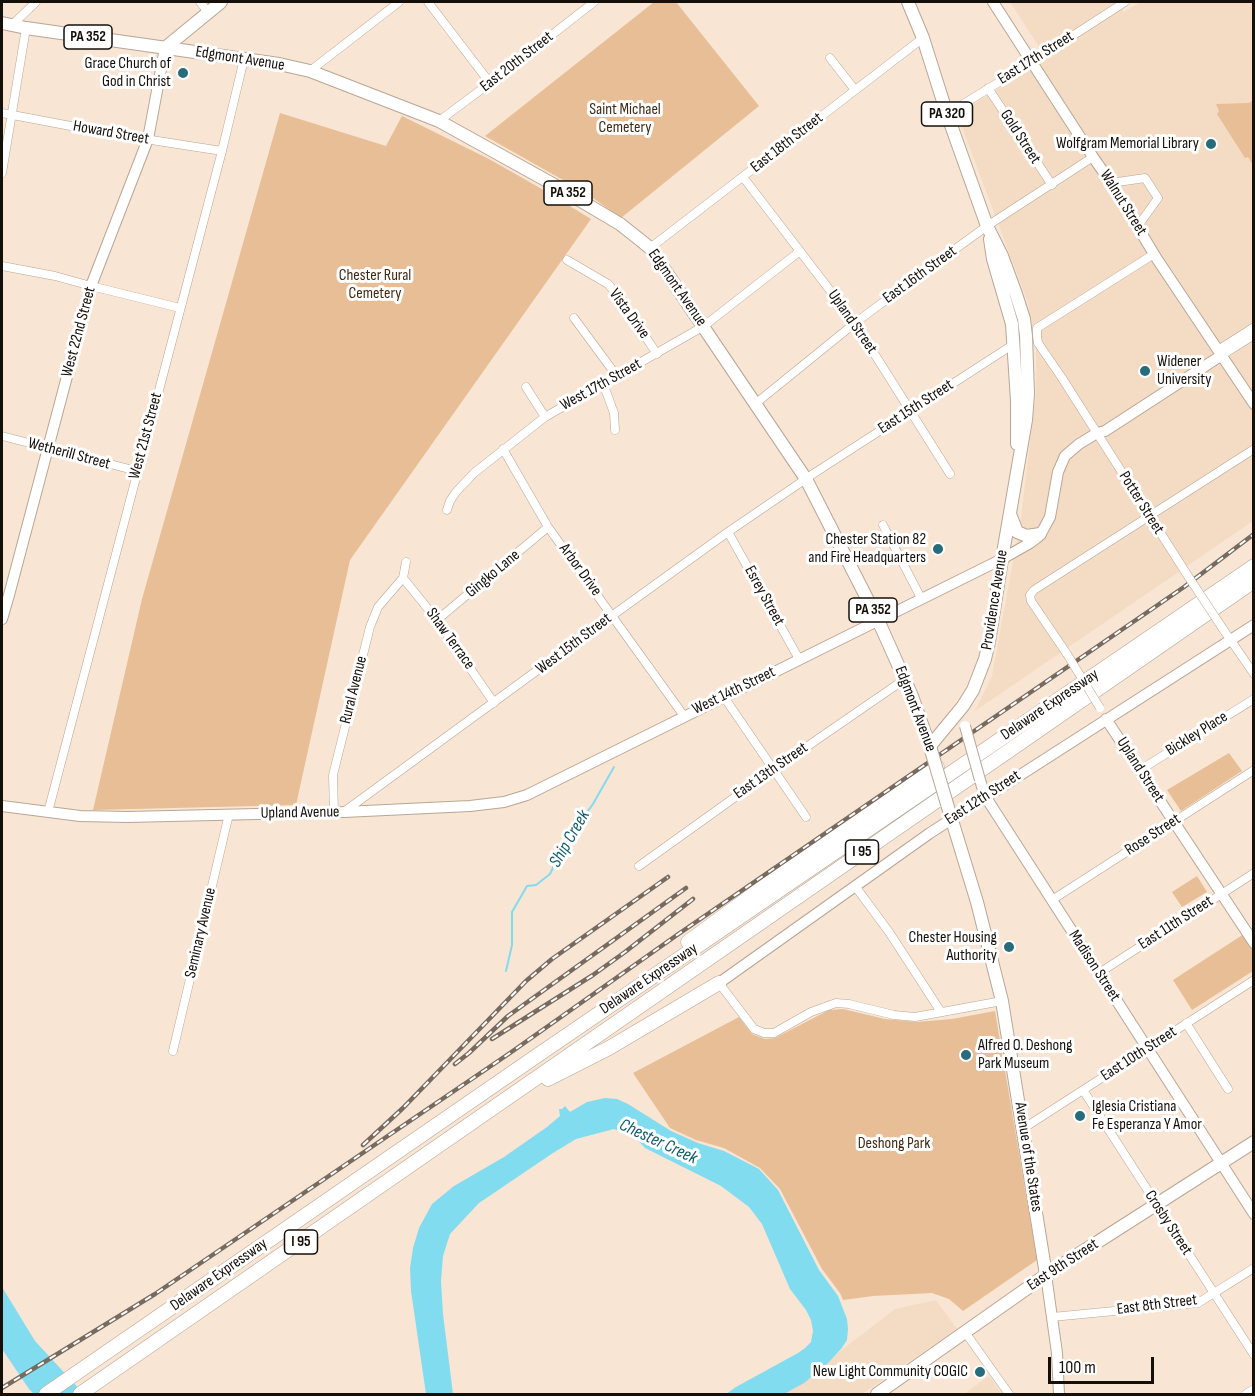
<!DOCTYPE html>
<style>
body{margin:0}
#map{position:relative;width:1255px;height:1396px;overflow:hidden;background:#f9e5d3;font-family:"Sofia Sans Condensed",sans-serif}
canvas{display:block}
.frame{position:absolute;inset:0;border:3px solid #150f09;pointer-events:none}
.scale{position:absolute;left:1048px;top:1357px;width:106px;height:27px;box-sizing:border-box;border:3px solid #150f09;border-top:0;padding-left:8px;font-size:18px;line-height:21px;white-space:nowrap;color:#150f09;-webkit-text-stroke:4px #fff;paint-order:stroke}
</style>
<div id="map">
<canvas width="1255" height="1396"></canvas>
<div class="frame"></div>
<div class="scale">100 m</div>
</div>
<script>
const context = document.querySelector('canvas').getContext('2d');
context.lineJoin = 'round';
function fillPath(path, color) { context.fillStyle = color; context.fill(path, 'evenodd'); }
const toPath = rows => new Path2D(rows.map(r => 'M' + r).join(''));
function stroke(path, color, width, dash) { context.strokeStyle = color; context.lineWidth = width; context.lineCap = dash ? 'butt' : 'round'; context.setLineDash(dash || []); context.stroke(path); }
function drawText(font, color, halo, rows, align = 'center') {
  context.font = font + ' "Sofia Sans Condensed",sans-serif'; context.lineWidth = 6; context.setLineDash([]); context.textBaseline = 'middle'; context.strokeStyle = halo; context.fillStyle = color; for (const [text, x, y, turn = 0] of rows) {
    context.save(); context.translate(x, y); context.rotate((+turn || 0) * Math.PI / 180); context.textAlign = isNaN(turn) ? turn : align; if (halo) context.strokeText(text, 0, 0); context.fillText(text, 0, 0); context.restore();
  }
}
const built = toPath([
 [1010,2,1117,2,1124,12,1140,2,1253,2,1253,521,975,711,992,676,1021,518,1036,393,1036,350,1028,303,957,114,1047,59],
 [936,1300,957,1329,862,1394,785,1394,895,1309],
 [989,1376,1002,1394,964,1394]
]);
const green = toPath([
 [654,2,676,2,759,106,621,218,586,193,485,136],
 [1253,101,1254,101,1253,165,1248,157,1245,158,1217,114,1219,111,1216,104,1248,103],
 [280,113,386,146,402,116,489,159,540,188,591,219,350,560,296,805,93,810,142,599],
 [1229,753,1242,771,1181,811,1167,790],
 [1197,876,1207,892,1182,907,1172,892],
 [1244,934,1253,949,1253,971,1192,1010,1173,980],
 [843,1009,885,1019,917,1022,952,1019,995,1011,1037,1260,963,1311,949,1299,932,1293,873,1296,843,1300,840,1293,822,1269,780,1189,760,1168,724,1148,696,1140,670,1128,633,1073,739,1017,752,1034,765,1039,775,1038,829,1010]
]);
const water = toPath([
 [605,1098,617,1099,628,1104,671,1131,698,1143,724,1151,759,1169,778,1190,819,1270,838,1296,847,1319,848,1329,847,1340,841,1349,828,1363,804,1383,784,1394,726,1394,736,1387,798,1353,805,1348,811,1342,813,1331,811,1320,806,1310,790,1289,762,1224,749,1207,721,1186,645,1148,634,1136,614,1129,576,1139,553,1153,479,1203,450,1234,443,1256,441,1281,443,1314,453,1394,426,1394,411,1291,410,1268,413,1248,419,1228,432,1204,454,1186,504,1157,547,1127,560,1116,559,1109,562,1109,565,1106,570,1112,587,1102],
 [2,1287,35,1341,84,1394,34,1394,29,1389,2,1349]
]);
const stream = toPath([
 [506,971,512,945,512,912,527,886,536,885,550,874,563,846,593,804,614,767]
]);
const street = toPath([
 [200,2,208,12],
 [428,2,490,83],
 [12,25,36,2],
 [830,58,855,90],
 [310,71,399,2],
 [988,88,1052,185],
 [2,113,113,134,222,151],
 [947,114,1032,62,1125,2],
 [439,121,490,83,594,2],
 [2,173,26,28],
 [743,177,855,323,950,474],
 [1111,183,1145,178,1158,198,1138,226],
 [650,248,923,38],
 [1154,254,1037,328,1037,336,1038,343,1062,378,1186,573],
 [567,260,608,284,617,294,657,354],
 [2,266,55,276,91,286,180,308],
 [574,318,616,375],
 [1218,350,1254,327],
 [1222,355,1254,335],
 [603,383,614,413,615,430],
 [526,387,545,417],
 [755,404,855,323,914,279,987,226,1093,157],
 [2,436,137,471],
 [503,449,548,527,684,716],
 [447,510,450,501,456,492,474,473,545,417,704,326,800,251],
 [883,525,921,598],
 [728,532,799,659],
 [403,578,437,620,494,703],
 [437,620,548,527],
 [1223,629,1254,674],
 [1067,654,1031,601,1030,595,1034,590,1254,449],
 [724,697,806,817],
 [1140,770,1254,699],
 [345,811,613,615,728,532,816,472,1014,344],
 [48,812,222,151,244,59],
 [334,812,333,775,370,627,378,607,403,578,406,562],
 [639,866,773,770,905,679],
 [855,886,889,932,941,1012],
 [1052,900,1254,770],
 [1099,973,1254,873],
 [719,983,754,1029,764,1033,774,1033,811,1012,836,1003,849,1004,894,1015,915,1017,1002,1001],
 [1186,1023,1228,1089],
 [173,1051,229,814],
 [1083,1090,1254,1355],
 [1024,1128,1254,980],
 [1052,1317,1198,1303,1254,1268],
 [965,1332,1009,1394],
 [1246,1394,1254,1389]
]);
const secondary = toPath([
 [993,2,1093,157,1111,183,1157,259,1254,404],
 [2,619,9,595,91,286,148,139,165,48],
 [1106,719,1254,943],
 [980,780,985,796,1254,1214],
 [2,806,80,816,127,817,344,812,470,806,504,802,527,795,1002,559,1030,543,1038,537,1043,530,1050,517,1058,472,1065,456,1079,444,1097,433,1105,431,1222,355],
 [719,983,930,833,1254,625],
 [1046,1275,1057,1353,1059,1394]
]);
const primary = toPath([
 [908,2,923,38,947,114,987,226,1002,256,1016,294,1024,319,1026,336,1028,394,1026,420,1002,559,989,642,985,659,973,690,963,706,930,746],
 [2,23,26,28,279,64,310,71,439,121,549,182,620,224,639,239,650,248,806,479,878,620,912,696,931,750],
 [165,48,221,2],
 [990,239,993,259,1012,324,1017,401,1017,444],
 [1010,514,1017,532,1027,536,1040,534],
 [947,804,977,902,1002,1001,1046,1275],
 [877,1394,1046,1275,1254,1142]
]);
const highway = toPath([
 [688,942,789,868,937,767],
 [548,1079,609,1048,719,983],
 [46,1394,538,1055,1254,566],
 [80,1394,1254,581]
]);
const rail = toPath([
 [492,1039,593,975,625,952,693,899],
 [455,1064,469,1053,508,1016,686,888],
 [363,1145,403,1108,526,981,552,959,668,877],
 [2,1388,155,1294,510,1053,677,935,1184,587,1254,534]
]);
const streetBridge = toPath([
 [1186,573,1223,629],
 [1067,654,1100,708]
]);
const secondaryBridge = toPath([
 [965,726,980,780]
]);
const primaryBridge = toPath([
 [931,750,947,804]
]);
const markers = [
 [183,73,6,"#266c7a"],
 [1211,144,6,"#266c7a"],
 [1145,371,6,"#266c7a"],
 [938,549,6,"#266c7a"],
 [1009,947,6,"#266c7a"],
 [966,1055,6,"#266c7a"],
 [1080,1116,6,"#266c7a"],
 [980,1372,6,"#266c7a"]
];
const shields = [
 [88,37,48],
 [947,114,51],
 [568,193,48],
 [873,610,48],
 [862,852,33],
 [301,1242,33]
];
const shieldNames = [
 ["PA 352",88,37],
 ["PA 320",947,114],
 ["PA 352",568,193],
 ["PA 352",873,610],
 ["I 95",862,852],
 ["I 95",301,1242]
];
const streetNames = [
 ["East 17th Street",1036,58,-32],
 ["Edgmont Avenue",240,59,9],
 ["East 20th Street",517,62,-38],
 ["Howard Street",111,133,10],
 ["Gold Street",1020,137,57],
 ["East 18th Street",787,143,-38],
 ["Walnut Street",1123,203,58],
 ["East 16th Street",920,275,-36],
 ["Edgmont Avenue",677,288,55],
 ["Vista Drive",629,314,54],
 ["Upland Street",852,322,55],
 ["West 22nd Street",79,332,-75],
 ["West 17th Street",601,385,-29],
 ["East 15th Street",916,407,-33],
 ["West 21st Street",146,436,-75],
 ["Wetherill Street",69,454,15],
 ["Potter Street",1141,503,58],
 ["Arbor Drive",580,570,54],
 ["Gingko Lane",493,574,-40],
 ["Esrey Street",764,596,61],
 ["Providence Avenue",995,600,-81],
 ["Shaw Terrace",450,639,54],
 ["West 15th Street",574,644,-37],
 ["Rural Avenue",354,690,-76],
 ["West 14th Street",734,691,-26],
 ["Delaware Expressway",1050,705,-34],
 ["Edgmont Avenue",915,709,69],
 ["Bickley Place",1197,734,-32],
 ["Upland Street",1140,770,57],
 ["East 13th Street",771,771,-35],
 ["East 12th Street",983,798,-33],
 ["Upland Avenue",300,813,-1],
 ["Rose Street",1153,835,-33],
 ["East 11th Street",1176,923,-33],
 ["Seminary Avenue",201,933,-77],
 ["Madison Street",1094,966,57],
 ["Delaware Expressway",649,979,-34],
 ["East 10th Street",1139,1054,-33],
 ["Avenue of the States",1028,1157,81],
 ["Crosby Street",1168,1223,57],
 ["East 9th Street",1063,1265,-33],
 ["Delaware Expressway",219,1275,-35],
 ["East 8th Street",1157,1305,-7]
];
const poiNames = [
 ["Grace Church of",171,64],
 ["God in Christ",171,82],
 ["Wolfgram Memorial Library",1199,144],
 ["Widener",1157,362,"left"],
 ["University",1157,380,"left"],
 ["Chester Station 82",926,540],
 ["and Fire Headquarters",926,558],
 ["Chester Housing",997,938],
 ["Authority",997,956],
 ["Alfred O. Deshong",978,1046,"left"],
 ["Park Museum",978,1064,"left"],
 ["Iglesia Cristiana",1092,1107,"left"],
 ["Fe Esperanza Y Amor",1092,1125,"left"],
 ["New Light Community COGIC",968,1372]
];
const parkNames = [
 ["Saint Michael",625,110],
 ["Cemetery",625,128],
 ["Chester Rural",375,276],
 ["Cemetery",375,294],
 ["Deshong Park",894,1144]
];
const waterNames = [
 ["Ship Creek",570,839,-60],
 ["Chester Creek",658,1142,25]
];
fillPath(built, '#f4dbc3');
fillPath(green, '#e8be96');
fillPath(water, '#81dcf0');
stroke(stream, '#81dcf0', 2);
stroke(street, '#b9a695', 9);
stroke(secondary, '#b9a695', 12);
stroke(primary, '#b9a695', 14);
stroke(highway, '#b9a695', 15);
stroke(street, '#fff', 8);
stroke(secondary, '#fff', 10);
stroke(primary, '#fff', 12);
stroke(highway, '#fff', 14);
stroke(rail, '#776b60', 4.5);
stroke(rail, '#fff', 2, [7]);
stroke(streetBridge, '#b9a695', 9, []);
stroke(secondaryBridge, '#b9a695', 12, []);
stroke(primaryBridge, '#b9a695', 14, []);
stroke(streetBridge, '#fff', 8);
stroke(secondaryBridge, '#fff', 10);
stroke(primaryBridge, '#fff', 12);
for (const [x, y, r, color] of markers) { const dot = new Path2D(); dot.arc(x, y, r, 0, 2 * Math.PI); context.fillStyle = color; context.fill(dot); stroke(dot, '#fff', 2); }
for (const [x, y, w] of shields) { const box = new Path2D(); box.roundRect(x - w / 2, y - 12, w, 24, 4.5); context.fillStyle = '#fff'; context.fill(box); stroke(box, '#150f09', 1.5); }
drawText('bold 15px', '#150f09', null, shieldNames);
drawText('16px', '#150f09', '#fff', streetNames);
drawText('16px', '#150f09', '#fff', poiNames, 'right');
drawText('16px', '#402a13', '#fff', parkNames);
drawText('italic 18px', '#0f5d6b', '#fff', waterNames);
</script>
